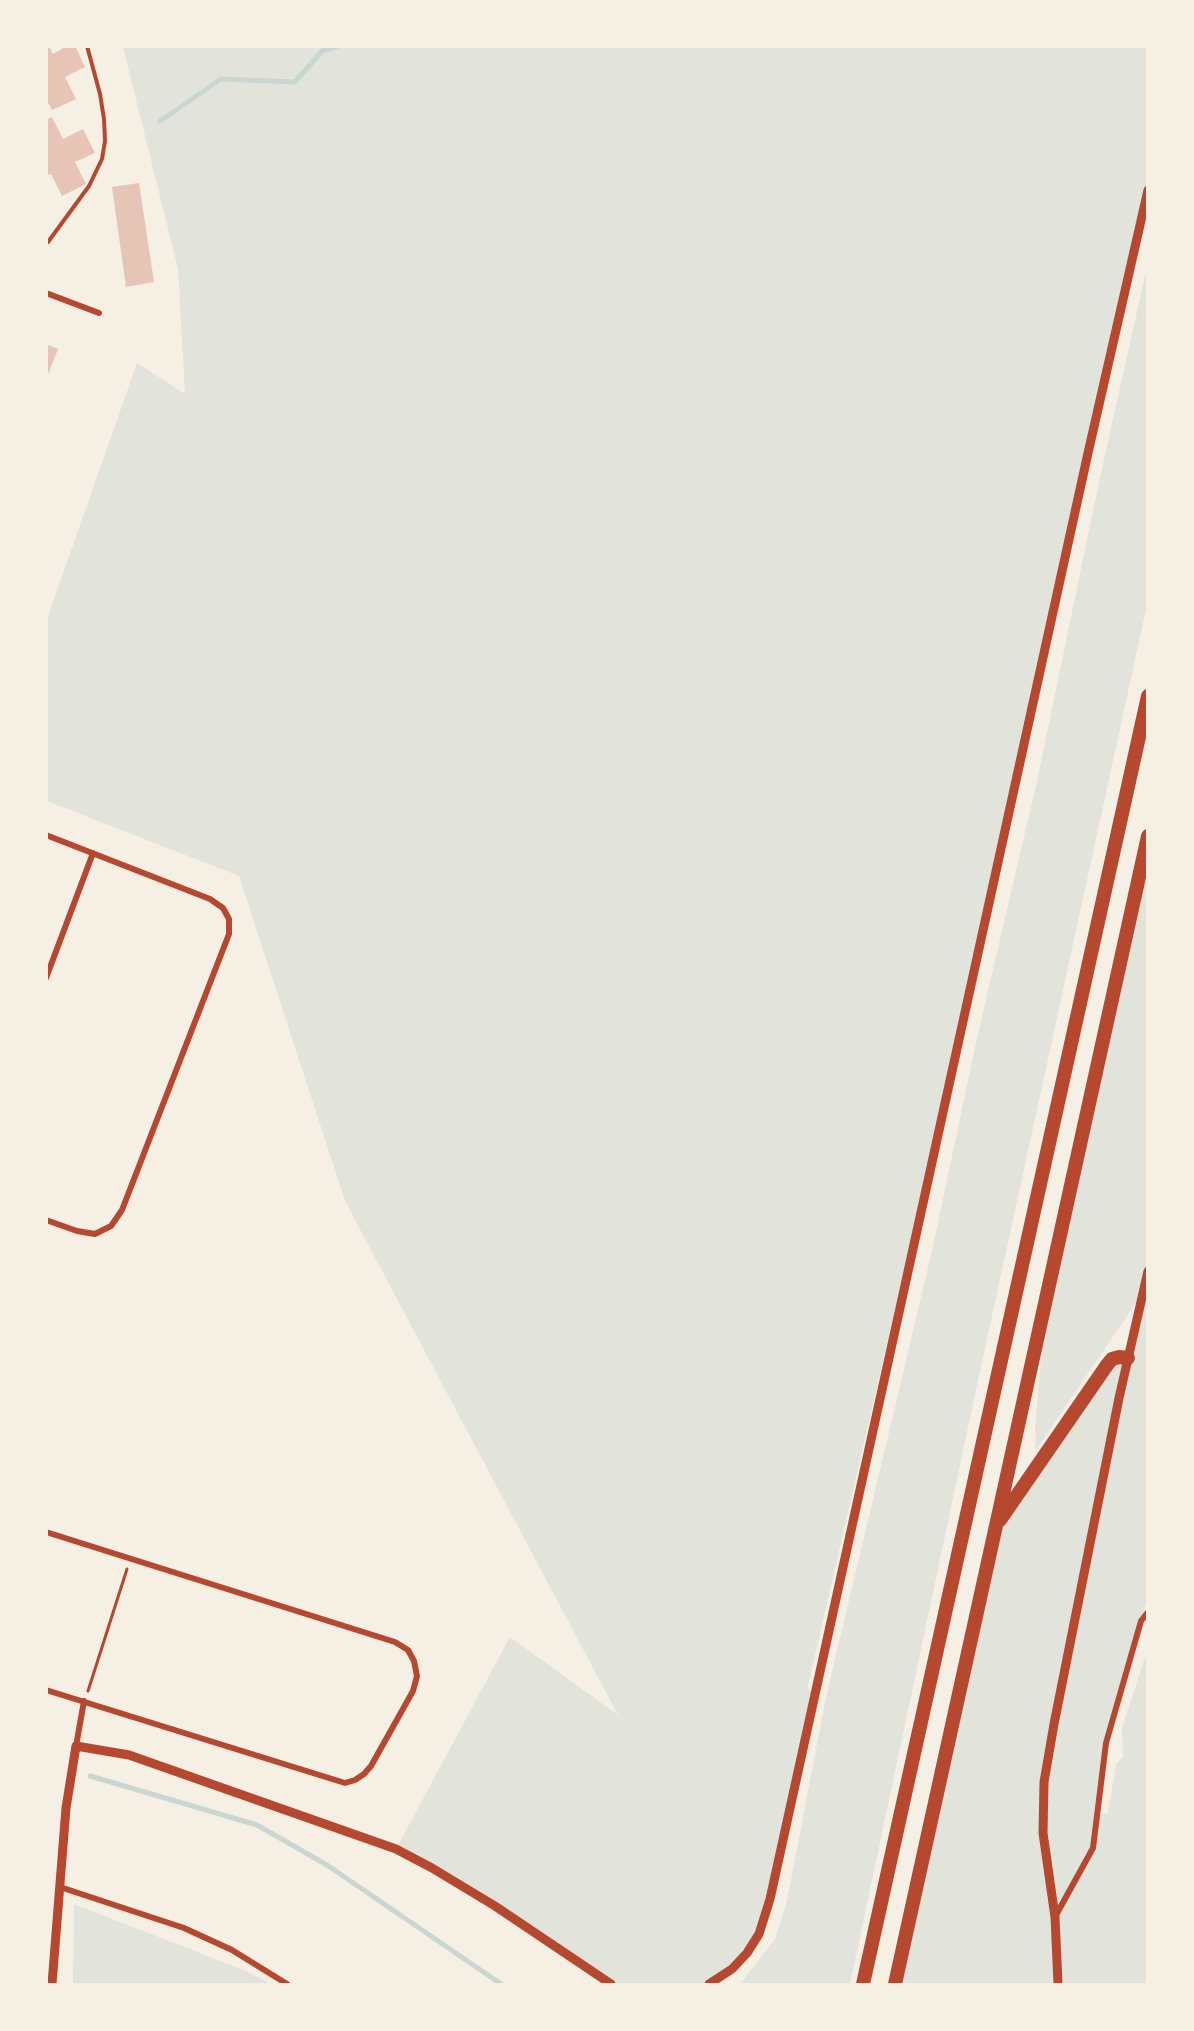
<!DOCTYPE html>
<style>
body{margin:0}
#map{position:relative;width:1194px;height:2031px;overflow:hidden;background:#f6efe4;font-family:"Asap Condensed",sans-serif}
canvas{display:block}
.frame{position:absolute;inset:0;border:48px solid #f6efe4;pointer-events:none}
</style>
<div id="map">
<canvas width="1194" height="2031"></canvas>
<div class="frame"></div>
</div>
<script>
const context = document.querySelector('canvas').getContext('2d');
context.lineJoin = 'round';
function fillPath(path, color) { context.fillStyle = color; context.fill(path, 'evenodd'); }
const toPath = rows => new Path2D(rows.map(r => 'M' + r).join(''));
function stroke(path, color, width, dash) { context.strokeStyle = color; context.lineWidth = width; context.lineCap = dash ? 'butt' : 'round'; context.setLineDash(dash || []); context.stroke(path); }
const green = toPath([
 [123,47,1147,47,1147,190,1136,245,1132,280,807,1690,816,1693,770,1899,747,1953,709,1984,611,1984,495,1906,396,1849,510,1637,618,1715,345,1201,239,876,47,801,47,619,137,363,185,394,178,269],
 [1147,267,1147,605,980,1371,850,1984,740,1984,775,1939,787,1901,826,1697,932,1251,975,1047,1037,781,1100,477],
 [1147,836,1147,1271,1142,1294,1036,1450,1035,1429,1046,1297],
 [1147,1276,1147,1600,1106,1743,1098,1814,1108,1813,1116,1764,1123,1757,1122,1728,1147,1651,1147,1984,895,1984,996,1527,1107,1365,1128,1358],
 [74,1904,246,1971,271,1984,73,1984]
]);
const stream = toPath([
 [160,121,221,79,295,82,322,51,338,46],
 [90,1776,257,1825,327,1865,501,1984]
]);
const building = toPath([
 [46,46,49,46,53,54,67,46,75,46,85,67,65,77,76,99,52,110,46,99],
 [52,117,63,139,83,129,95,153,75,162,86,184,62,196,51,174,46,176,46,120],
 [139,183,154,282,126,287,112,187],
 [46,344,58,349,47,377,46,377]
]);
const path = toPath([
 [88,1691,127,1569]
]);
const service = toPath([
 [48,242,89,186,102,159,105,141,104,119,100,94,87,46]
]);
const minor = toPath([
 [46,293,99,313],
 [46,835,210,899,223,908,229,919,229,934,122,1210,111,1226,95,1234,77,1231,46,1220],
 [46,978,93,853],
 [46,1532,395,1642,408,1650,414,1661,417,1676,413,1691,371,1766,364,1774,355,1780,345,1783,46,1690],
 [76,1746,84,1701],
 [60,1887,184,1928,232,1950,287,1984],
 [1055,1917,1093,1848,1106,1743,1141,1621,1148,1612]
]);
const tertiary = toPath([
 [52,1984,66,1808,76,1746,129,1755,396,1849,432,1868,495,1906,611,1984],
 [709,1984,732,1969,747,1953,759,1934,770,1899,1088,453,1148,190],
 [1058,1984,1055,1917,1043,1833,1044,1782,1054,1724,1119,1398,1148,1271]
]);
const motorway = toPath([
 [1000,1520,1107,1365,1112,1359,1119,1357,1128,1358],
 [863,1984,1148,696],
 [895,1984,1148,836]
]);
fillPath(green, '#e2e4dc');
stroke(stream, '#c9d6d2', 5);
fillPath(building, '#e6c5b7');
stroke(path, '#b5482f', 3);
stroke(service, '#b5482f', 4);
stroke(minor, '#b5482f', 6);
stroke(tertiary, '#b5482f', 9);
stroke(motorway, '#b5482f', 14);
</script>
